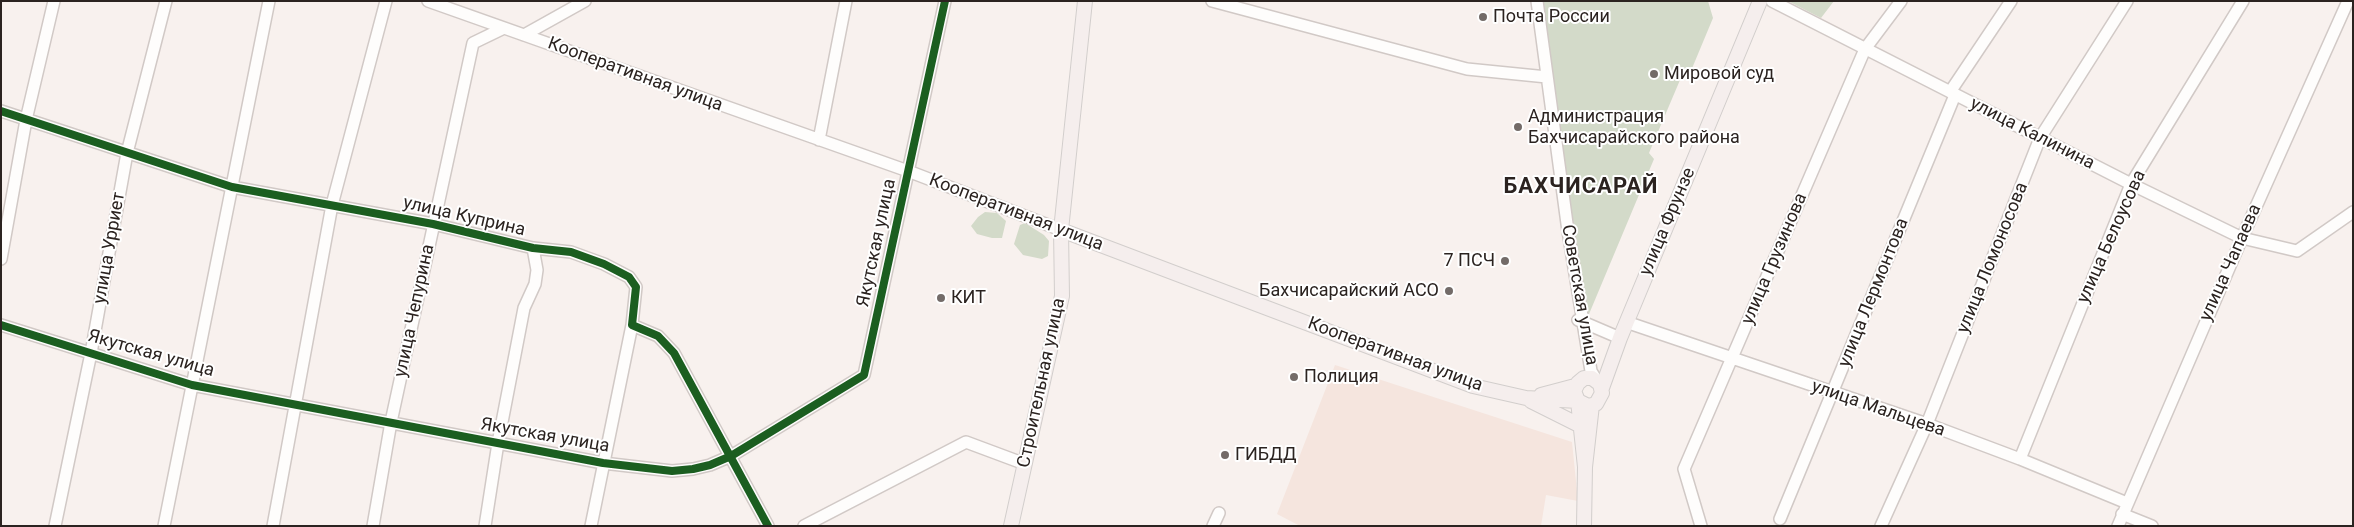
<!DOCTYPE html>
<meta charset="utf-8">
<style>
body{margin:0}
#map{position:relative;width:2354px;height:527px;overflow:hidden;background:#f8f1ee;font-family:Roboto,sans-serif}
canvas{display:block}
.frame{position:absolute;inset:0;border:2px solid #2b2320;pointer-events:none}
</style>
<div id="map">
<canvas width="2354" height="527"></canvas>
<div class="frame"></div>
</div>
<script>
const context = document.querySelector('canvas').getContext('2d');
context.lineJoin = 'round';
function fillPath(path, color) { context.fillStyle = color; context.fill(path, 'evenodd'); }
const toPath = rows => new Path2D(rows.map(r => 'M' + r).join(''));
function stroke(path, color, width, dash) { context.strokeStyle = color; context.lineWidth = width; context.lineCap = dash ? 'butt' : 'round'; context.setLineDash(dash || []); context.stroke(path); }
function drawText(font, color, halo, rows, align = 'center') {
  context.font = font + ' Roboto,sans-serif'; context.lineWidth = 4; context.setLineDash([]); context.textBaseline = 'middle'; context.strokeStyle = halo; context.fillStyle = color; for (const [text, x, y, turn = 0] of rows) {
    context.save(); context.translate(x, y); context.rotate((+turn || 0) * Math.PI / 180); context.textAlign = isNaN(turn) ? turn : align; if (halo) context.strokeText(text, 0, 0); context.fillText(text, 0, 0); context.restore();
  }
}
const commercial = toPath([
 [1335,365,1572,442,1578,501,1546,495,1541,526,1300,526,1277,514]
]);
const green = toPath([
 [1543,1,1708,1,1713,18,1688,78,1680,80,1649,153,1654,159,1584,326],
 [1788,1,1834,1,1821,18],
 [985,212,997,213,1006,221,1002,238,992,238,977,234,971,226,978,217],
 [1025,223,1044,235,1049,241,1048,256,1042,259,1023,255,1014,244,1020,225]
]);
const minor = toPath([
 [428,1,908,171,1061,230],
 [1212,1,1467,69,1547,77],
 [1537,1,1568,231,1591,371,1597,381],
 [1772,1,2131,184,2242,238,2297,251,2353,212],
 [524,35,585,1],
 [1950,92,2011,1],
 [1,111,232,187,433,224,533,248,571,252,604,264,629,277,636,287,632,325,658,336,674,353,768,526],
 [819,140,846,1],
 [1,259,26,120,54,1],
 [1578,320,1620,338],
 [1626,322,1927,424,2020,459,2127,503],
 [1,325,192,385,603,463,672,471,693,469,710,465,731,456,864,375,945,1],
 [2020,459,2131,184,2243,1],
 [2122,514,2152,526],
 [1780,519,1955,95],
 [55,526,91,353,127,153,166,1],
 [164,526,269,1],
 [273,526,332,205,386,1],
 [373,526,391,422,473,43,504,28],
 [485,526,498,443,524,308,535,284,537,270,533,248],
 [591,526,632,325],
 [804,526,966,442,1025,464],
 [1213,526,1219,513],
 [1701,526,1684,469,1865,49,1901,1],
 [1881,526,1927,424,2040,138,2127,1],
 [2118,526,2242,238,2348,1]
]);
const major = toPath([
 [1061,230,1473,386,1526,398,1578,401],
 [1602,388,1620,338,1760,1],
 [1541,395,1575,386],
 [1531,401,1581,426],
 [1578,401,1588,406,1596,404,1602,393,1600,384,1592,378,1584,378,1578,383,1574,391,1578,401,1585,467],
 [1011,526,1062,296,1061,230,1085,1],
 [1584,526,1585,467,1592,405]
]);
const cycleway = toPath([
 [1,111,232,187,433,224,533,248,571,252,604,264,629,277,636,287,632,325,658,336,674,353,768,526],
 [1,325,192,385,603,463,672,471,693,469,710,465,731,456,864,375,945,1]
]);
const markers = [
 [1483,17,5,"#736b68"],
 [1654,74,5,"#736b68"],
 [1518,127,5,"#736b68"],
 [1505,261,5,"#736b68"],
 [1449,291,5,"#736b68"],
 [941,298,5,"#736b68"],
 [1294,377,5,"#736b68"],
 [1225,455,5,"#736b68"]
];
const poiNames = [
 ["Почта России",1493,17],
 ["Мировой суд",1664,74],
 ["Администрация",1528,117],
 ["Бахчисарайского района",1528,138],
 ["7 ПСЧ",1495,261,"right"],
 ["Бахчисарайский АСО",1439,291,"right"],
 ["КИТ",951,298],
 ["Полиция",1304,377],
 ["ГИБДД",1235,455]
];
const streetNames = [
 ["Кооперативная улица",635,75,20],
 ["улица Калинина",2032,134,27],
 ["Кооперативная улица",1016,213,21],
 ["улица Куприна",464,217,13],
 ["улица Фрунзе",1668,222,-67],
 ["улица Белоусова",2112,237,-66],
 ["Якутская улица",877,243,-78],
 ["улица Урриет",110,248,-80],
 ["улица Ломоносова",1993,258,-68],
 ["улица Грузинова",1775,259,-67],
 ["улица Чапаева",2231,263,-66],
 ["улица Лермонтова",1874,293,-68],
 ["Советская улица",1579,295,80],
 ["улица Чепурина",415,311,-78],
 ["Якутская улица",151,354,16],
 ["Кооперативная улица",1395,355,20],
 ["Строительная улица",1042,383,-78],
 ["улица Мальцева",1878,409,19],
 ["Якутская улица",545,436,10]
];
const districtNames = [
 ["БАХЧИСАРАЙ",1581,187]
];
fillPath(commercial, '#f5e5de');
fillPath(green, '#d3dac9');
stroke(minor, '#d1c9c6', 14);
stroke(major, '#d2cecc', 16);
stroke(minor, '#fefdfc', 11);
stroke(major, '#f5eeed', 14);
stroke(cycleway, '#1b5e20', 8);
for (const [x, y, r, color] of markers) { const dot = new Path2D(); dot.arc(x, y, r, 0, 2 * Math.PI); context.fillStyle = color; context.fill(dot); stroke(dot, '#fff', 2); }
drawText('18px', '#2b2320', '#fff', poiNames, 'left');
drawText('18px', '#2b2320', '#fff', streetNames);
context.letterSpacing = '1px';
drawText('bold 22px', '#2b2320', '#fff', districtNames);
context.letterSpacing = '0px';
</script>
